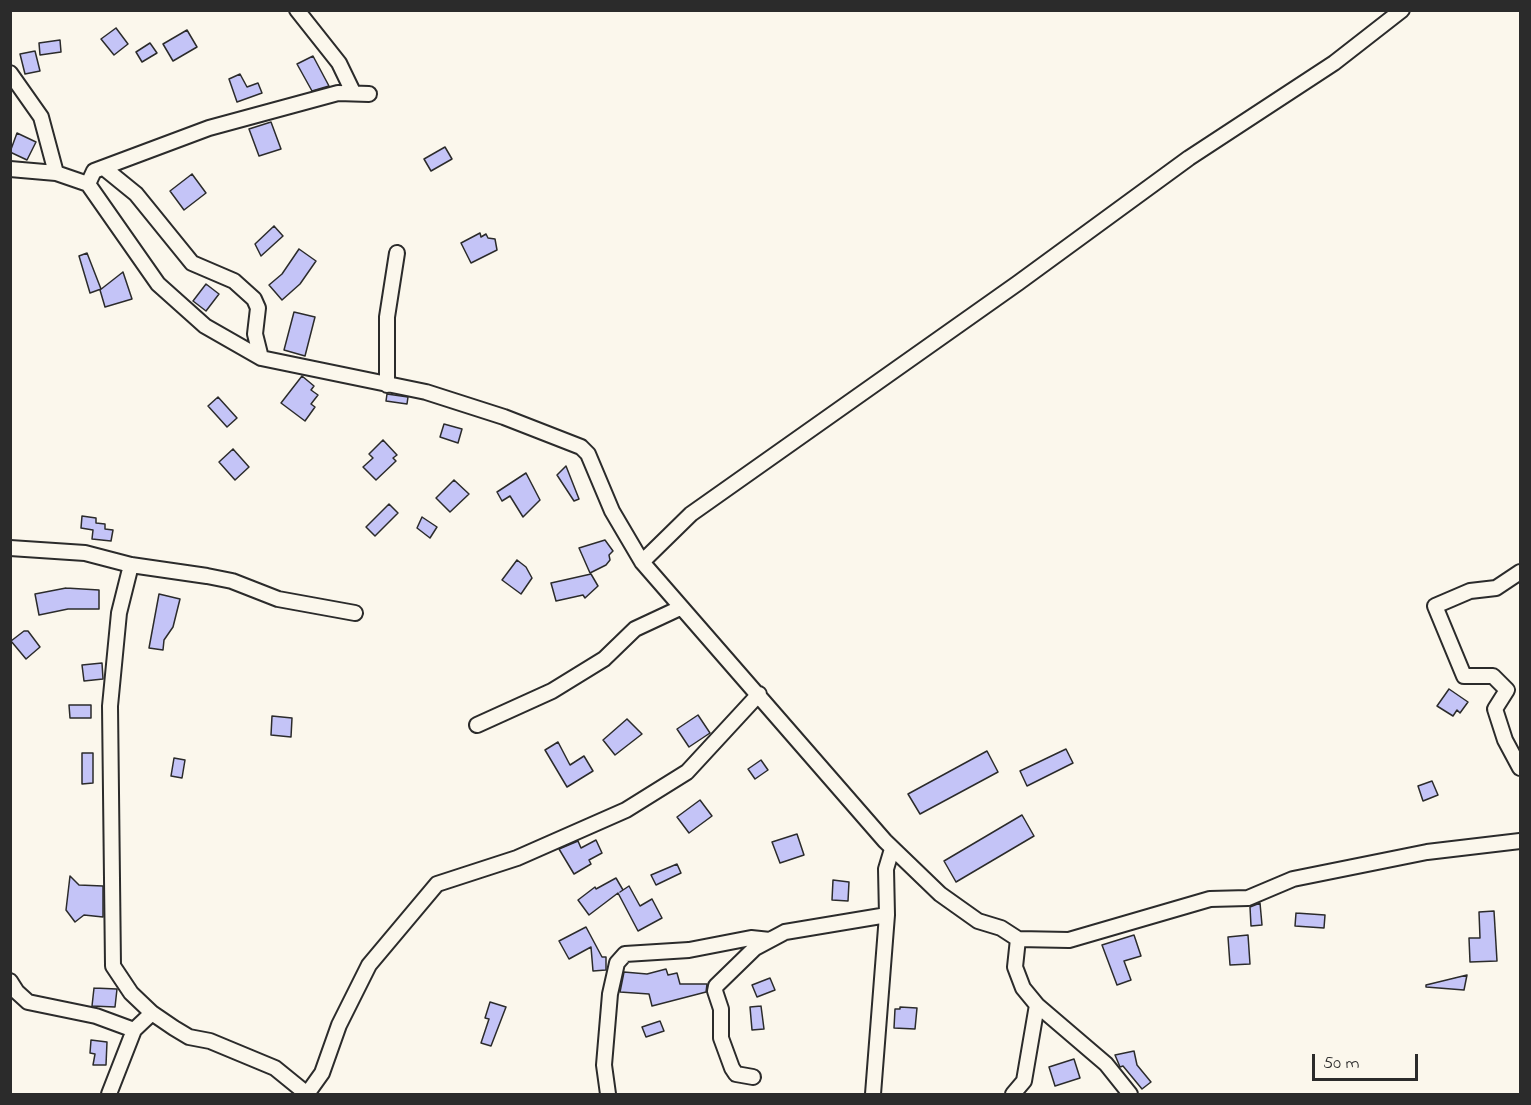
<!DOCTYPE html>
<style>
body{margin:0}
#map{position:relative;width:1531px;height:1105px;overflow:hidden;background:#fbf7ec;font-family:"Indie Flower",sans-serif}
canvas{display:block}
.frame{position:absolute;inset:0;border:12px solid #2b2b2b;pointer-events:none}
.scale{position:absolute;left:1312px;top:1054px;width:106px;height:27px;box-sizing:border-box;border:3px solid #2b2b2b;border-top:0;padding-left:8px;font-size:18px;line-height:21px;white-space:nowrap;color:#2b2b2b;-webkit-text-stroke:4px #fbf7ec;paint-order:stroke}
</style>
<div id="map">
<canvas width="1531" height="1105"></canvas>
<div class="frame"></div>
<div class="scale">50 m</div>
</div>
<script>
const context = document.querySelector('canvas').getContext('2d');
context.lineJoin = 'round';
function fillPath(path, color) { context.fillStyle = color; context.fill(path, 'evenodd'); }
const toPath = rows => new Path2D(rows.map(r => 'M' + r).join(''));
function stroke(path, color, width, dash) { context.strokeStyle = color; context.lineWidth = width; context.lineCap = dash ? 'butt' : 'round'; context.setLineDash(dash || []); context.stroke(path); }
const building = toPath([
 [116,28,128,44,114,55,101,39,116,28],
 [187,30,197,47,173,61,163,44,187,30],
 [60,40,61,52,40,55,39,43,60,40],
 [150,43,157,53,142,62,136,52,150,43],
 [35,51,40,71,25,74,20,54,35,51],
 [313,56,329,86,312,91,297,64,313,56],
 [240,74,247,87,258,83,262,93,237,102,229,79,240,74],
 [271,122,281,149,259,156,249,129,271,122],
 [17,133,36,142,27,160,10,152,17,133],
 [445,147,452,159,431,171,424,159,445,147],
 [192,174,206,193,184,210,170,191,192,174],
 [274,226,283,236,261,256,255,244,274,226],
 [480,233,481,237,486,234,488,238,495,239,497,250,471,263,461,243,480,233],
 [299,249,316,261,300,284,282,300,269,285,282,274,299,249],
 [87,253,101,289,90,293,79,256,87,253],
 [123,272,132,299,105,307,100,290,123,272],
 [206,284,219,294,206,311,193,301,206,284],
 [294,312,315,317,305,356,284,350,294,312],
 [302,376,314,386,311,390,318,395,311,404,315,407,305,421,281,403,302,376],
 [387,394,408,397,407,404,386,401,387,394],
 [218,397,237,418,227,427,208,406,218,397],
 [444,424,462,429,458,443,440,437,444,424],
 [383,440,397,455,393,458,396,461,376,480,363,467,373,458,369,454,383,440],
 [233,449,249,467,235,480,219,462,233,449],
 [566,466,579,499,574,501,557,475,566,466],
 [526,473,540,500,523,517,510,496,502,501,497,492,526,473],
 [454,480,469,494,450,512,436,498,454,480],
 [389,504,398,513,375,536,366,527,389,504],
 [82,516,96,518,96,523,105,524,105,529,113,530,111,541,92,539,93,530,81,528,82,516],
 [422,517,437,527,430,538,417,528,422,517],
 [605,540,613,551,609,555,610,560,606,565,590,573,579,548,605,540],
 [517,560,526,567,532,578,521,594,502,580,517,560],
 [591,574,598,586,585,598,583,595,556,601,551,583,591,574],
 [66,588,99,590,99,609,68,609,39,615,35,594,66,588],
 [159,594,180,599,173,627,164,640,163,650,149,648,159,594],
 [24,631,28,631,40,647,26,659,11,641,24,631],
 [102,663,103,679,84,681,82,665,102,663],
 [1449,689,1468,702,1460,713,1457,710,1453,716,1437,706,1449,689],
 [69,705,91,705,91,718,70,718,69,705],
 [698,715,710,733,689,747,677,729,698,715],
 [272,716,292,718,291,737,271,735,272,716],
 [627,719,642,734,615,755,603,740,627,719],
 [558,742,570,765,584,756,593,771,567,787,545,750,558,742],
 [1066,749,1073,763,1027,786,1020,771,1066,749],
 [987,751,998,772,920,814,908,794,987,751],
 [82,753,93,753,93,783,82,784,82,753],
 [174,758,185,760,182,778,171,776,174,758],
 [761,760,768,770,755,779,748,769,761,760],
 [1432,781,1438,795,1423,801,1418,786,1432,781],
 [700,800,712,816,689,833,677,817,700,800],
 [1022,815,1034,836,956,882,944,861,1022,815],
 [797,834,804,855,780,863,772,842,797,834],
 [596,840,602,853,589,860,591,864,574,874,559,849,578,841,581,848,596,840],
 [677,864,681,873,656,885,651,875,677,864],
 [70,876,79,885,103,886,103,917,84,915,75,922,66,910,70,876],
 [616,878,623,890,620,892,629,886,640,906,652,899,662,918,638,931,618,893,589,915,578,900,595,887,596,889,616,878],
 [833,880,849,882,848,901,832,900,833,880],
 [1260,903,1262,925,1251,926,1250,907,1260,903],
 [1494,911,1497,961,1470,962,1469,938,1480,938,1479,912,1494,911],
 [1296,913,1325,915,1324,928,1295,926,1296,913],
 [586,927,602,957,606,957,606,970,593,971,591,947,569,959,559,941,586,927],
 [1134,935,1141,956,1124,961,1131,980,1117,985,1102,945,1134,935],
 [1248,935,1250,964,1230,965,1228,937,1248,935],
 [666,969,668,975,677,973,680,984,707,984,706,992,652,1006,649,994,620,992,624,972,647,974,666,969],
 [1467,975,1464,990,1426,987,1426,985,1467,975],
 [770,978,775,990,757,997,752,985,770,978],
 [94,988,117,989,115,1007,92,1006,94,988],
 [490,1002,506,1007,491,1046,481,1043,489,1019,485,1018,490,1002],
 [761,1006,764,1029,752,1030,750,1007,761,1006],
 [900,1007,917,1008,915,1029,894,1028,895,1009,900,1009,900,1007],
 [660,1021,664,1031,646,1037,642,1027,660,1021],
 [91,1040,107,1042,106,1065,93,1065,95,1054,90,1053,91,1040],
 [1134,1051,1137,1065,1151,1082,1142,1089,1123,1066,1120,1067,1115,1055,1134,1051],
 [1074,1059,1080,1078,1055,1086,1049,1067,1074,1059]
]);
const minor = toPath([
 [297,10,339,63,353,92],
 [10,73,41,117,56,173],
 [104,168,136,194,192,263,234,281,254,299,258,308,255,334,261,358],
 [10,169,56,173,88,184,158,284,205,326,261,358,426,392,504,417,581,447,588,454,612,511,642,562,885,841,940,894,978,921,1001,928,1018,939,1069,940,1210,899,1248,898,1293,879,1427,852,1520,841],
 [88,184,94,171,209,128,338,93,369,94],
 [387,385,387,317,397,253],
 [10,548,85,553,131,565,207,576,232,581,278,599,355,613],
 [642,562,691,514,1018,283,1189,158,1334,63,1402,10],
 [131,565,119,613,110,706,113,966,131,993,152,1013,174,1028,189,1037,210,1041,275,1068,307,1094],
 [1520,572,1496,588,1470,591,1435,606,1464,676,1493,676,1507,690,1495,709,1505,740,1520,768],
 [477,725,552,691,604,659,635,629,680,608],
 [1018,939,1015,967,1023,988,1037,1005,1106,1064,1130,1094],
 [10,981,17,992,28,1002,96,1016,134,1030],
 [753,1077,736,1074,732,1068,721,1038,721,1009,715,991,716,986,755,948,770,940],
 [109,1094,134,1030,152,1013],
 [307,1094,322,1073,339,1025,369,965,437,884,517,858,626,810,687,772,759,694],
 [608,1094,604,1065,610,994,617,963,625,954,689,950,751,938,770,940,785,932,887,915],
 [873,1094,887,915,886,869,892,849],
 [1013,1094,1024,1081,1037,1005]
]);
fillPath(building, '#c4c4f7');
stroke(building, '#2b2b2b', 1.5);
stroke(minor, '#2b2b2b', 18);
stroke(minor, '#fbf7ec', 14);
</script>
